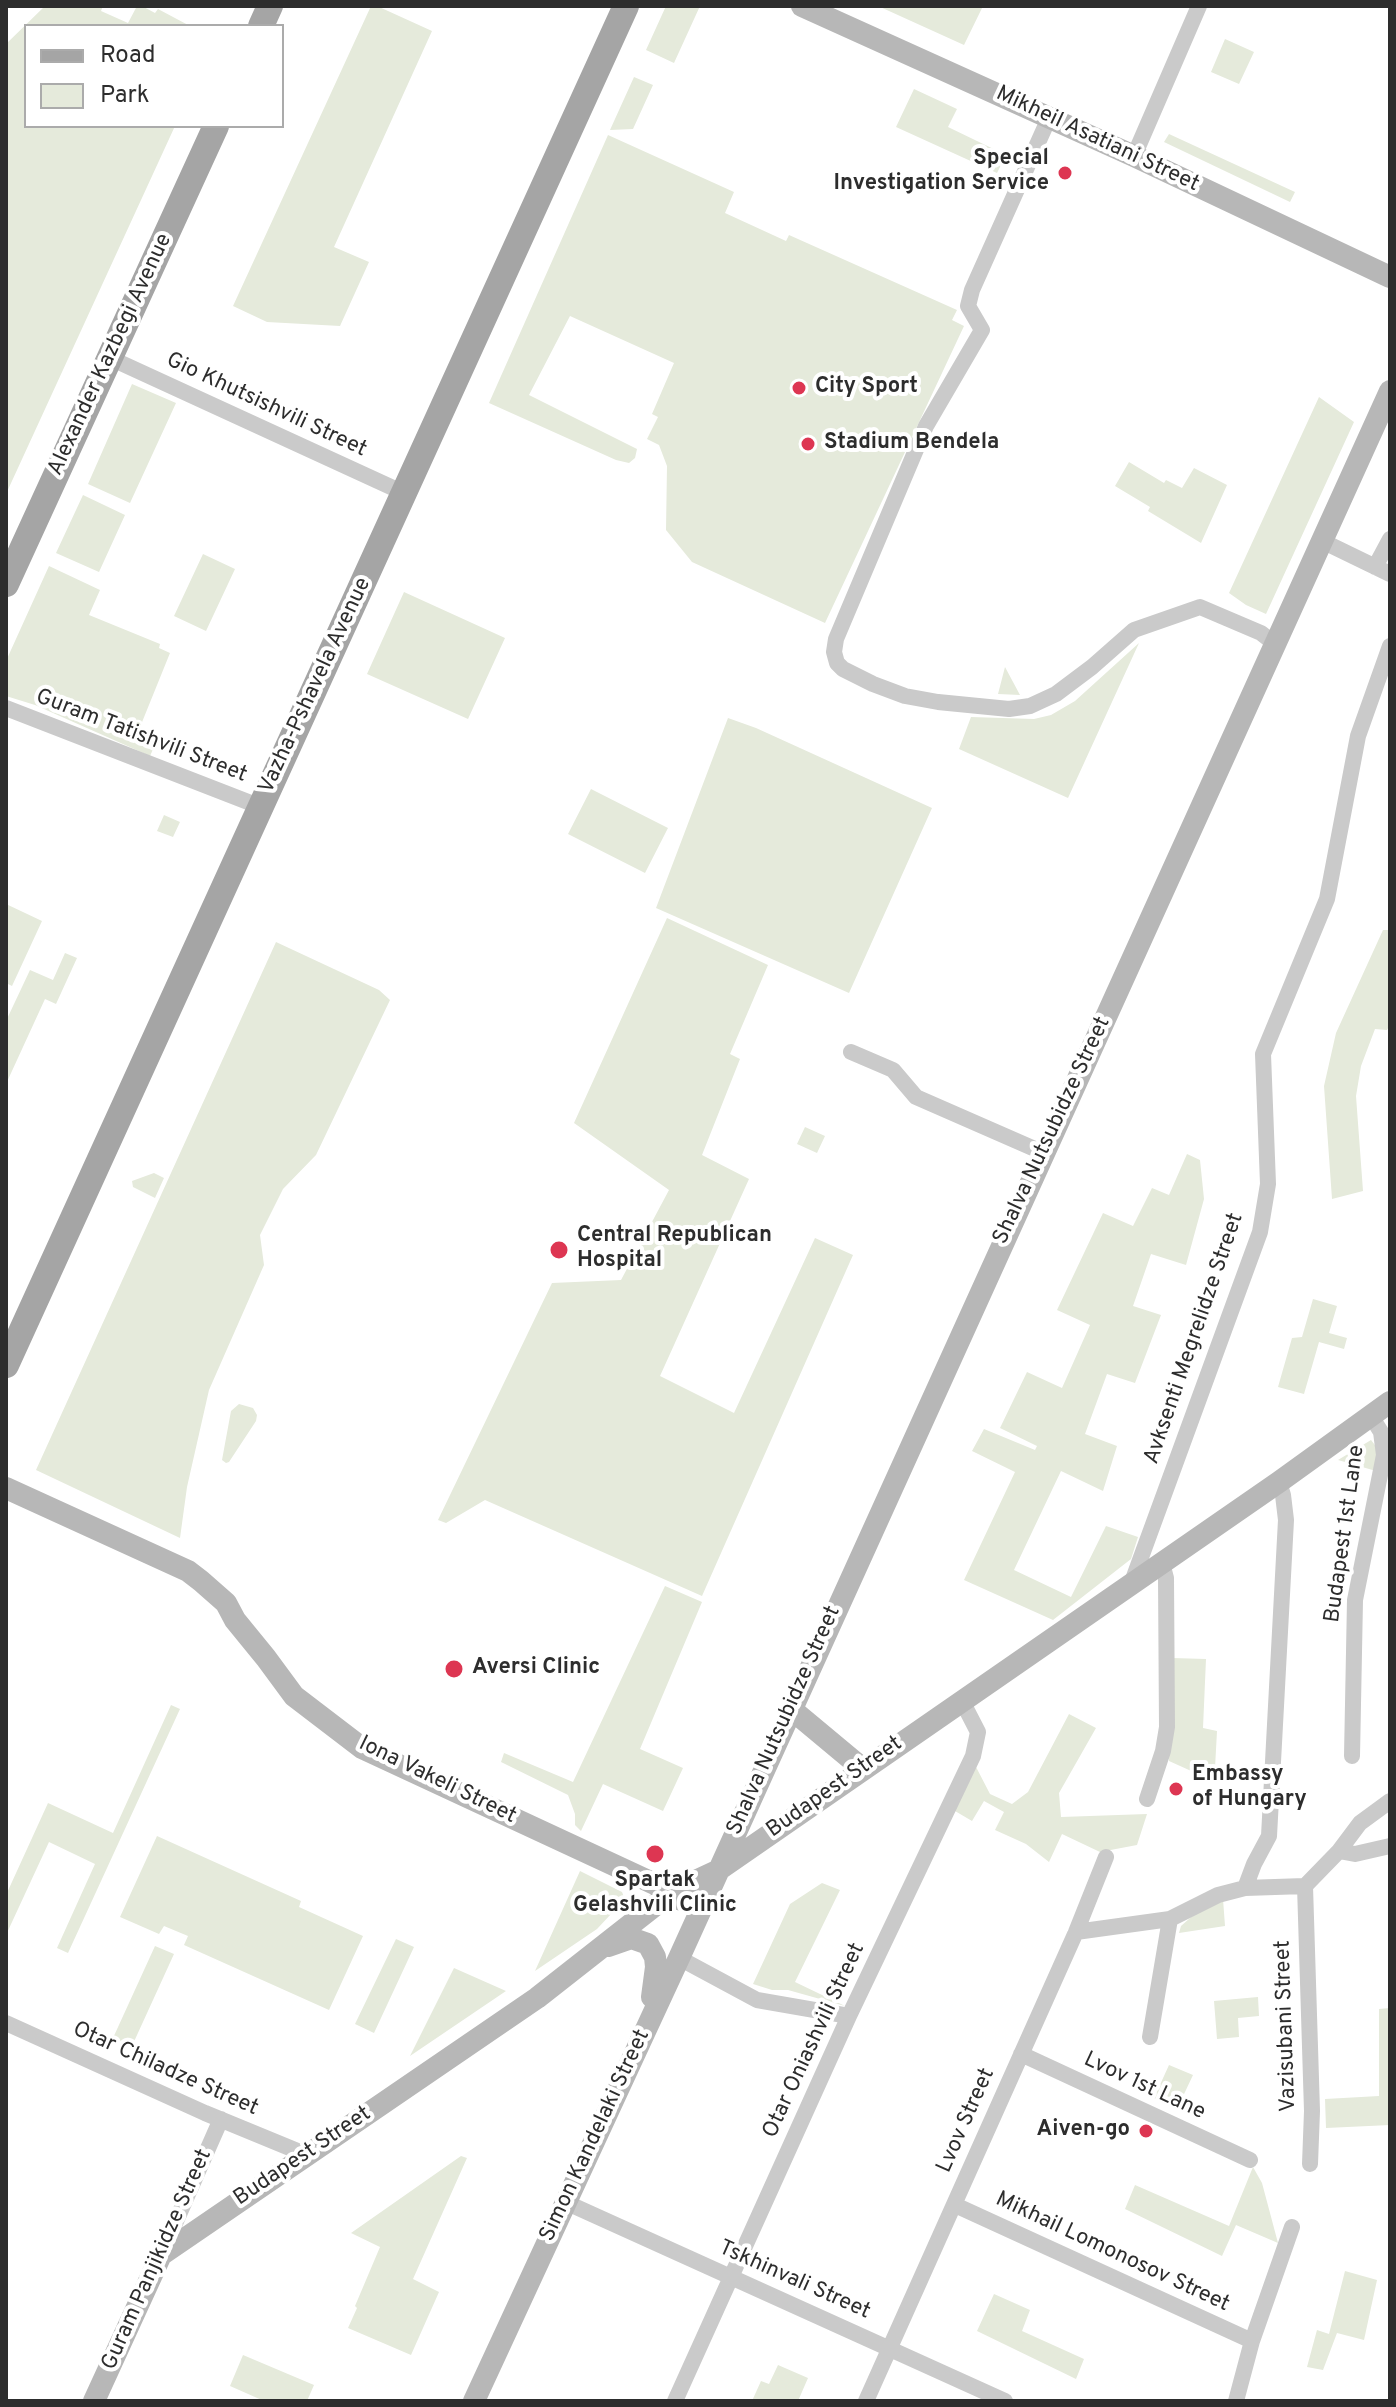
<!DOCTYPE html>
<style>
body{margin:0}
#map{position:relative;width:1396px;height:2407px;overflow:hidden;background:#fff;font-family:Overpass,sans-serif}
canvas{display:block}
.frame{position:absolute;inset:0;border:8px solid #2d2d2d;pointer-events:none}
.legend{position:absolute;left:24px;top:24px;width:260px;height:104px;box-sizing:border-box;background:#fff;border:2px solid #ababab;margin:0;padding:10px 14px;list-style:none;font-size:24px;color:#2d2d2d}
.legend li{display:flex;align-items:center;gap:16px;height:40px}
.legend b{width:40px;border:2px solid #ababab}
</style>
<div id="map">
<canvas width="1396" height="2407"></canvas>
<div class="frame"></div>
<ul class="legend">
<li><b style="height:10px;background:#a5a5a5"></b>Road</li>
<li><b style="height:22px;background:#e5eadb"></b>Park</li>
</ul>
</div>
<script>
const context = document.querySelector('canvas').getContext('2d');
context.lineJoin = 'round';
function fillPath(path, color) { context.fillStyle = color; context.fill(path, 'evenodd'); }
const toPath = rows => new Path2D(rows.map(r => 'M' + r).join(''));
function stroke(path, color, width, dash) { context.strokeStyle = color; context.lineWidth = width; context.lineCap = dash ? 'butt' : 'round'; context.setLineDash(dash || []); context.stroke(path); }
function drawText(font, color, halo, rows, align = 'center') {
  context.font = font + ' Overpass,sans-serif'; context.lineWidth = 8; context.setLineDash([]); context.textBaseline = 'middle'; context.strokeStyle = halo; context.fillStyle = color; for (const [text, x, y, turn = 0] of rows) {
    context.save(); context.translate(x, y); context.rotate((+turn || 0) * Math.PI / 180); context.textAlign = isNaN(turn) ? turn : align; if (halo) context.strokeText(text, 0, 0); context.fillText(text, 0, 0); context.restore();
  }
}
const green = toPath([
 [45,6,103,6,101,11,128,23,137,6,142,6,155,13,158,9,190,26,26,26,26,126,175,126,6,494,6,44],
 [371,6,377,6,432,31,334,247,369,262,340,326,267,322,233,306],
 [666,6,700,6,674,63,646,50],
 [878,6,983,6,964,45],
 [1225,39,1254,52,1239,84,1211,72],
 [634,77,653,85,633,129,610,130],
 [914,89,957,109,948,127,1006,155,997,173,896,127],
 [1169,134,1295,192,1290,202,1164,142],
 [608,135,734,192,725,213,786,241,789,235,957,310,952,320,964,326,825,623,692,562,666,530,667,466,659,445,647,439,658,417,652,414,674,363,570,316,529,395,637,449,635,458,629,463,616,460,489,403],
 [132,384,176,403,130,503,88,484],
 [1319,397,1354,422,1266,614,1246,605,1229,593],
 [1129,462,1164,483,1166,480,1182,488,1194,468,1227,485,1201,543,1148,511,1150,507,1115,486],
 [83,495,125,515,99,572,56,553],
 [203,554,235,569,206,631,174,616],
 [49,566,100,590,89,615,160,644,159,648,170,653,136,737,154,747,150,756,35,705,6,696,6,661],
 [404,592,505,638,468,719,367,674],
 [1139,643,1068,798,959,749,971,717,1034,719,1051,715,1075,701],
 [1005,667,1020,695,998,694],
 [728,718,756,728,932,808,849,993,656,908],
 [591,789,668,828,645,873,568,834],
 [164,815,180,822,173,837,157,831],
 [6,904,42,921,12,986,6,983],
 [667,918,768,965,730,1054,740,1059,702,1155,749,1179,660,1376,734,1413,815,1238,853,1255,702,1596,485,1500,446,1523,438,1520,552,1283,621,1280,669,1190,574,1123],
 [1383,930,1390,930,1390,1024,1387,1030,1375,1029,1361,1066,1356,1096,1363,1191,1332,1199,1324,1086,1336,1033],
 [276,942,379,990,390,1000,316,1155,283,1189,260,1235,264,1265,209,1390,187,1487,180,1538,36,1470],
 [65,953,77,958,56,1004,45,999,6,1084,6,1021,30,970,53,980],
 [805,1127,825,1136,817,1153,797,1144],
 [1187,1154,1200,1160,1204,1199,1186,1265,1151,1254,1133,1306,1161,1315,1135,1383,1107,1374,1085,1434,1117,1446,1103,1491,1061,1471,1014,1570,1071,1597,1106,1526,1138,1537,1131,1559,1053,1620,964,1580,1015,1472,972,1451,984,1429,1035,1450,1037,1446,1000,1428,1027,1372,1062,1388,1090,1325,1057,1310,1103,1213,1133,1226,1152,1188,1169,1195],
 [154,1173,164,1178,155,1198,133,1187,132,1181],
 [1313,1299,1337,1306,1329,1333,1347,1338,1344,1349,1319,1342,1304,1394,1278,1387,1292,1338,1302,1337],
 [239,1404,253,1408,257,1415,256,1421,229,1462,226,1463,222,1460,231,1411],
 [1371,1440,1378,1449,1376,1471,1338,1460],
 [665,1586,702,1602,640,1749,683,1768,663,1811,603,1784,581,1831,575,1825,575,1814,568,1795,501,1762,504,1753,573,1782],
 [1172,1658,1206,1659,1203,1728,1217,1731,1215,1768,1209,1779,1169,1761],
 [171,1705,180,1709,68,1953,57,1948,95,1864,49,1842,6,1935,6,1895,48,1803,113,1833],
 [1069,1714,1096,1728,1059,1793,1061,1817,1147,1814,1137,1845,1100,1852,1062,1834,1049,1862,1026,1844,995,1830,1004,1812,984,1801,972,1821,955,1811,975,1765,990,1794,1012,1804,1028,1792],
 [157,1836,301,1901,299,1907,363,1936,329,2010,184,1945,188,1936,164,1926,159,1934,120,1917],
 [580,1871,622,1892,626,1902,624,1909,612,1913,597,1929,535,1971],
 [822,1883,840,1890,795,1982,845,2006,788,1990,772,1990,753,1984,790,1904],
 [1223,1899,1225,1926,1179,1933,1181,1926,1190,1918,1206,1906],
 [396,1939,414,1947,374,2033,355,2024],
 [155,1946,174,1954,132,2046,113,2038],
 [454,1968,506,1991,410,2056],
 [1258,1997,1259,2016,1238,2018,1239,2037,1217,2039,1214,2001],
 [1390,2008,1390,2125,1326,2128,1325,2099,1379,2096,1379,2009],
 [1169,2065,1193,2075,1177,2109,1154,2098],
 [461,2156,467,2158,413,2279,439,2292,411,2355,348,2328,357,2308,355,2306,380,2247,351,2233],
 [1253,2167,1262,2183,1278,2243,1236,2225,1222,2256,1125,2209,1135,2185,1229,2226],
 [1345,2271,1377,2280,1364,2340,1337,2333,1323,2370,1307,2367,1317,2330,1329,2334],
 [994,2294,1030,2310,1022,2331,1084,2359,1076,2379,977,2331],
 [243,2355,314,2385,307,2401,264,2401,230,2386],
 [778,2365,808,2378,798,2401,752,2401,761,2381,769,2384]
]);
const minor = toPath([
 [1049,118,972,290,968,306,982,330,926,426,836,639,834,652,837,663,843,669,873,684,905,696,938,702,1009,709,1030,706,1056,694,1092,667,1134,630,1200,607,1261,633,1275,644],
 [1134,156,1199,6],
 [110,358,404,493],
 [1322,541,1390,574],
 [1375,567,1390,539],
 [6,708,261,807],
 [851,1052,893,1070,916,1097,1044,1153],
 [1132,1582,1260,1232,1268,1184,1263,1054,1327,899,1358,736,1390,646],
 [1352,1756,1355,1600,1384,1455,1381,1432,1371,1416],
 [1147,1799,1163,1751,1167,1727,1166,1578,1162,1563],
 [1339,1851,1355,1854,1390,1846],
 [1305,1886,1312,2111,1310,2164],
 [1305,1886,1339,1851,1360,1823,1390,1801],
 [1245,1888,1254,1864,1269,1836,1286,1520,1283,1495,1279,1482],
 [1076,1932,1170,1919,1218,1895,1245,1888,1305,1886],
 [679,1958,757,2000,849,2016],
 [6,2023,205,2113,307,2155],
 [1150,2037,1170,1919],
 [1021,2054,1250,2160],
 [565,2202,1005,2401],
 [955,2205,1252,2341],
 [162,2253,221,2119],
 [675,2401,849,2016,973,1756,978,1732,962,1701],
 [866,2401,1076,1932,1106,1857],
 [1236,2401,1252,2341,1292,2227]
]);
const secondary = toPath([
 [802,6,1134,156,1390,277],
 [6,1488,188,1571,201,1581,226,1603,235,1620,266,1658,294,1696,362,1748,672,1892,681,1900],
 [791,1709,863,1769],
 [608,1946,631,1938,648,1944,655,1957,656,1967,652,1997],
 [94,2401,161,2255,537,1998,672,1892,717,1871,1279,1482,1390,1402],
 [474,2401,679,1958,1390,391]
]);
const primary = toPath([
 [261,26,270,6],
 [6,584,216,126],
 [6,1365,626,6]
]);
const markers = [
 [1065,173,8,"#dd3652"],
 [799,388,8,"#dd3652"],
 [808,444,8,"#dd3652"],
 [559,1250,10,"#dd3652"],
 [454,1669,10,"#dd3652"],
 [1176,1789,8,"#dd3652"],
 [655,1854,10,"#dd3652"],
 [1146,2131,8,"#dd3652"]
];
const streetNames = [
 ["Mikheil Asatiani Street",1097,140,25],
 ["Alexander Kazbegi Avenue",111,355,-65],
 ["Gio Khutsishvili Street",266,406,25],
 ["Vazha-Pshavela Avenue",316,686,-65],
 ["Guram Tatishvili Street",141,737,21],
 ["Shalva Nutsubidze Street",1053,1131,-65],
 ["Avksenti Megrelidze Street",1195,1339,-71],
 ["Budapest 1st Lane",1346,1534,-82],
 ["Shalva Nutsubidze Street",785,1721,-66],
 ["Iona Vakeli Street",437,1781,26],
 ["Budapest Street",835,1788,-35],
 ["Vazisubani Street",1287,2026,-92],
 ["Otar Oniashvili Street",815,2041,-65],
 ["Otar Chiladze Street",165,2070,24],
 ["Lvov 1st Lane",1144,2087,25],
 ["Lvov Street",967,2121,-66],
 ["Simon Kandelaki Street",596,2136,-65],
 ["Budapest Street",303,2157,-34],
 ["Mikhail Lomonosov Street",1112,2253,25],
 ["Guram Panjikidze Street",158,2260,-66],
 ["Tskhinvali Street",794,2281,24]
];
const poiNames = [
 ["Special",1049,160,"right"],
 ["Investigation Service",1049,185,"right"],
 ["City Sport",815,388],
 ["Stadium Bendela",824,444],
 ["Central Republican",577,1237],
 ["Hospital",577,1262],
 ["Aversi Clinic",472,1669],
 ["Embassy",1192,1776],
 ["of Hungary",1192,1801],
 ["Spartak",655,1882,"center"],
 ["Gelashvili Clinic",655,1907,"center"],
 ["Aiven-go",1130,2131,"right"]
];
fillPath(green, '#e5eadb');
stroke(minor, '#cacaca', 16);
stroke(secondary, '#b7b7b7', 22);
stroke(primary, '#a5a5a5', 26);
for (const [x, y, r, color] of markers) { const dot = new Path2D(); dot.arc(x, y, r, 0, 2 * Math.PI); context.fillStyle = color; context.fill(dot); stroke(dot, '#fff', 3); }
drawText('22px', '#2d2d2d', '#fff', streetNames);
drawText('bold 22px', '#2d2d2d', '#fff', poiNames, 'left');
</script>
